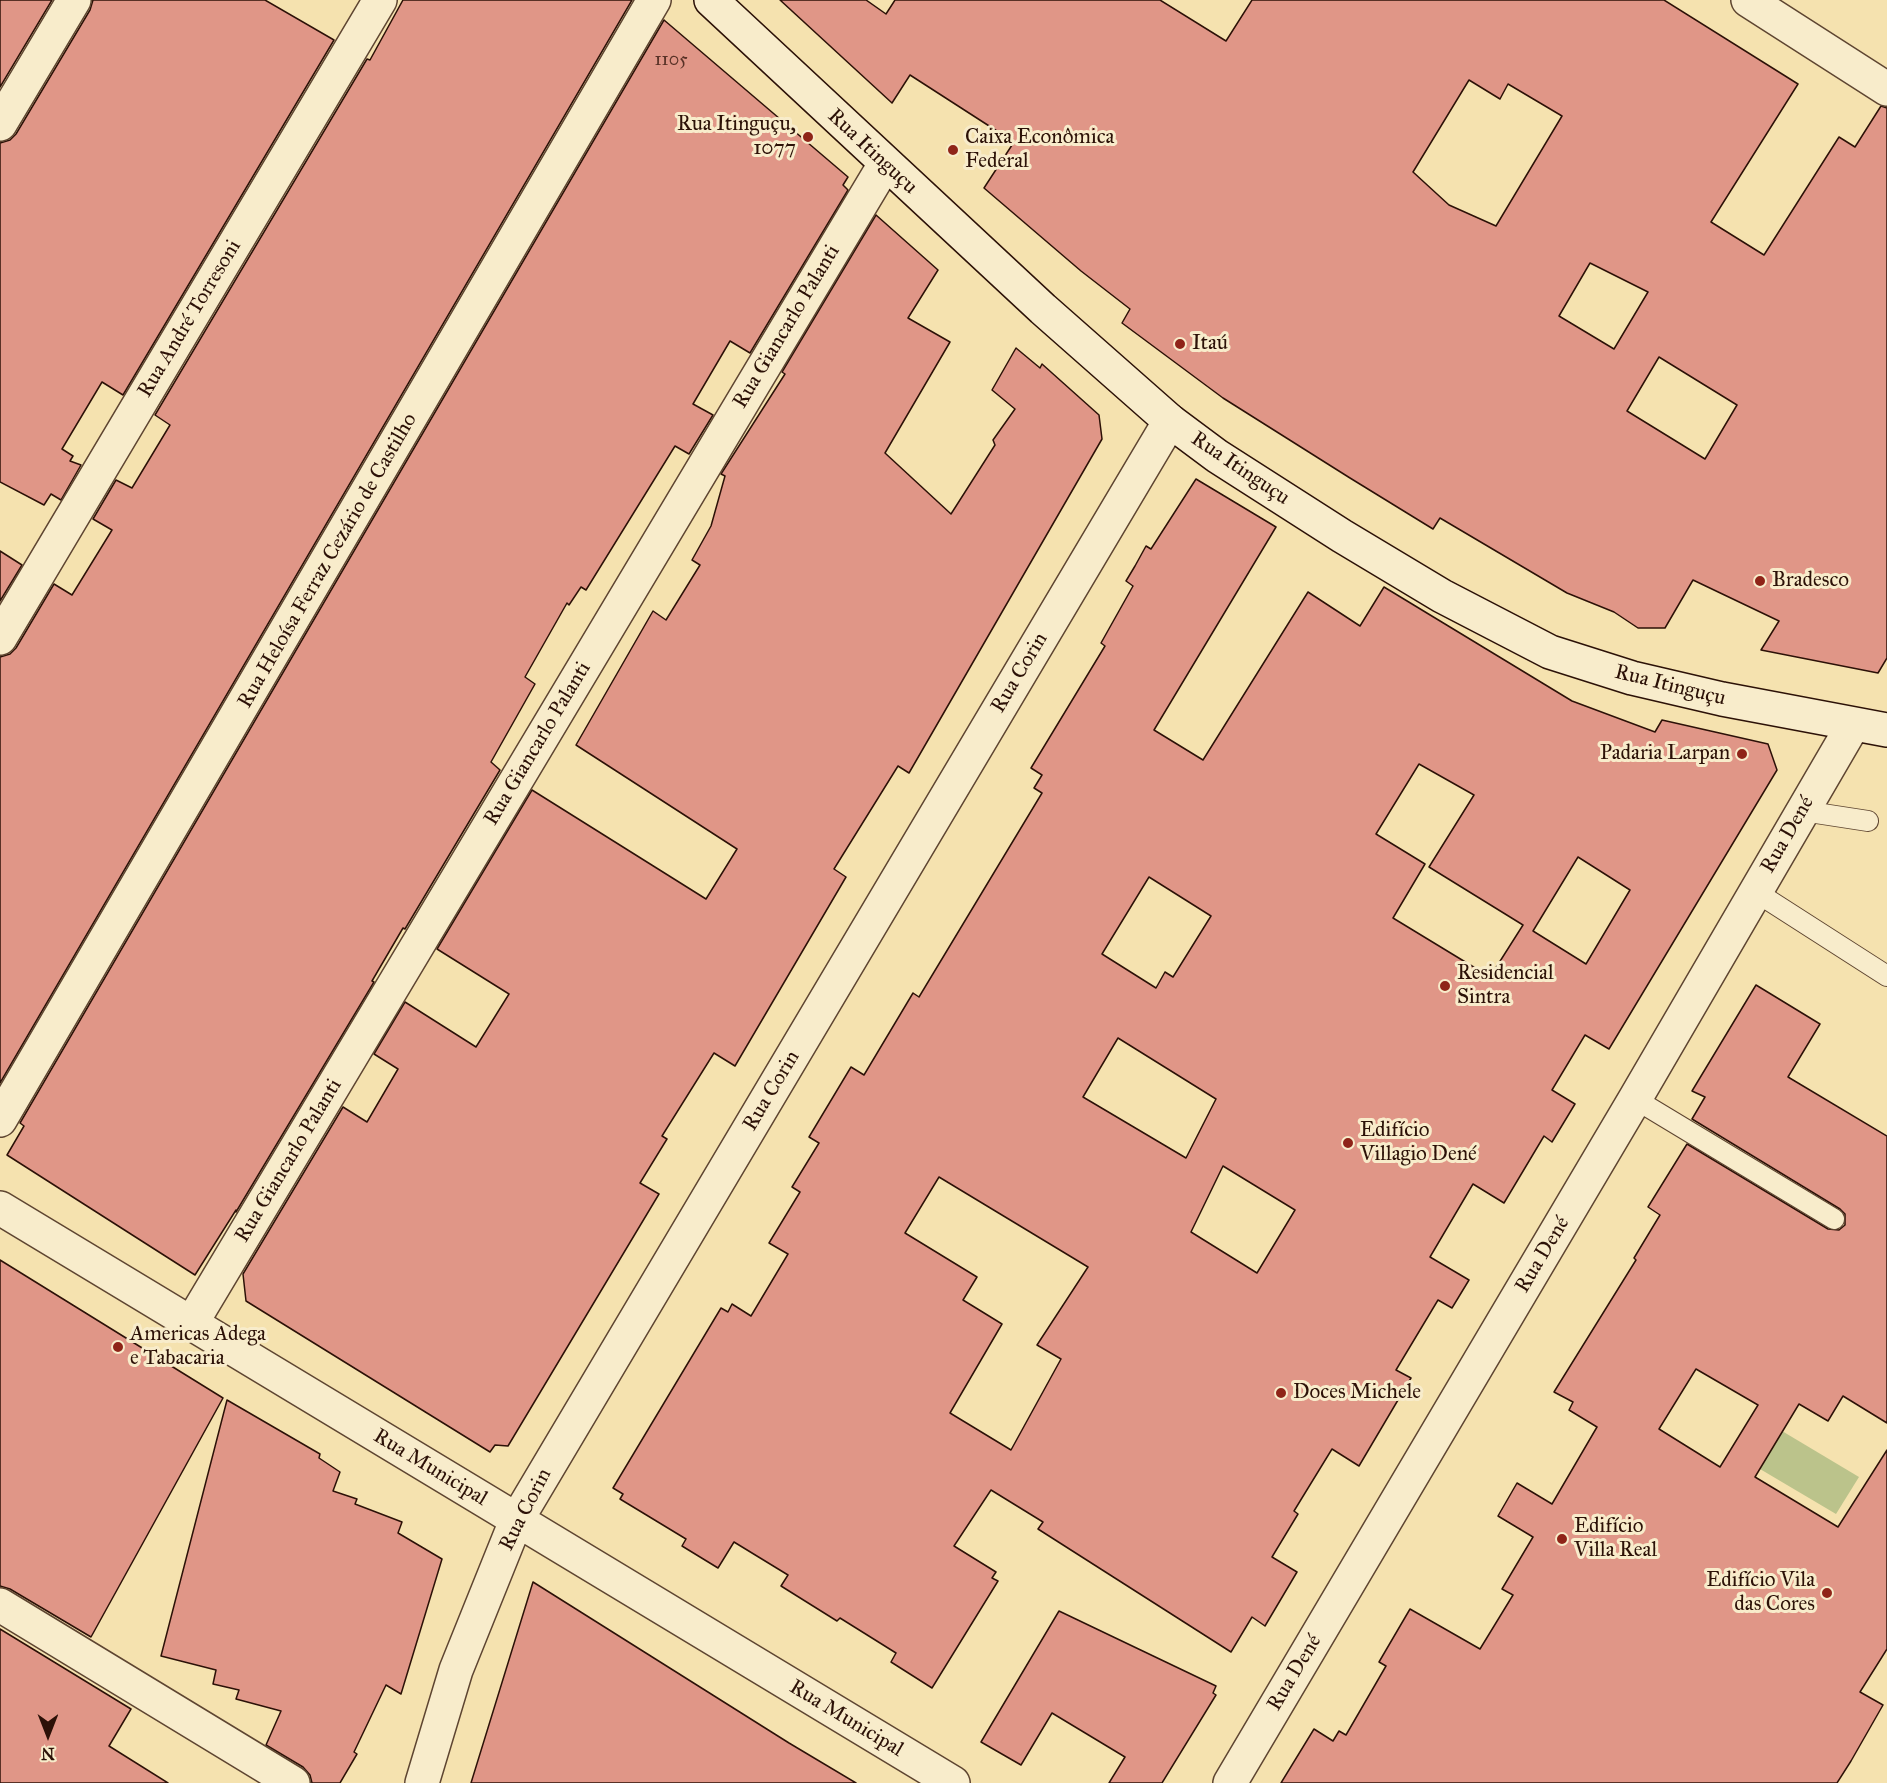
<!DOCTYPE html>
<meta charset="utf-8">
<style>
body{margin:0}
#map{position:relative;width:1887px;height:1783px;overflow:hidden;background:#f5e2af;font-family:"IM FELL Great Primer",serif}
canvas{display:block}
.north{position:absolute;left:18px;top:1705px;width:60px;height:60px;-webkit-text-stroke:4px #f8eccb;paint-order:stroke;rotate:180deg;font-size:16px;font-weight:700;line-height:24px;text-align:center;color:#2c1107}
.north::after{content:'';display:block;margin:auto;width:21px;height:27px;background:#2c1107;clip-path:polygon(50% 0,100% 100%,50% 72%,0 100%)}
</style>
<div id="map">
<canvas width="1887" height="1783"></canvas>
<div class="north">N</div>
</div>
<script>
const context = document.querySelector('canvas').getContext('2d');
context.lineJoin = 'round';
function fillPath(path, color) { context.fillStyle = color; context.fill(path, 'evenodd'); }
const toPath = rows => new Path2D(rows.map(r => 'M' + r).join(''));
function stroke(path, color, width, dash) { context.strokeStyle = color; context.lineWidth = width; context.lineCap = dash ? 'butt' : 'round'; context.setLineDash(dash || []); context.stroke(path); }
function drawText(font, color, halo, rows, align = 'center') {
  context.font = font + ' "IM FELL Great Primer",serif'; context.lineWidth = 6; context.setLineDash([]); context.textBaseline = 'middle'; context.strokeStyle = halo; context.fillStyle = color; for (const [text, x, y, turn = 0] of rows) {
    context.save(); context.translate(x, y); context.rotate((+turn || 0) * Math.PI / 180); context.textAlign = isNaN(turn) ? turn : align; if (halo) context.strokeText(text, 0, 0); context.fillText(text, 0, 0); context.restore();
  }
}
const green = toPath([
 [1782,1431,1859,1477,1836,1514,1760,1469]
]);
const building = toPath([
 [0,0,52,0,0,87,0,0],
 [93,0,265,0,334,40,123,395,102,382,62,449,73,456,70,461,81,465,61,500,51,494,44,505,0,482,0,143,10,140,16,134,90,10,93,0],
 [403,0,632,0,0,1083,0,657,10,654,16,648,54,584,72,595,112,530,93,519,116,480,132,488,170,425,155,415,367,59,370,60,403,0],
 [780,0,866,0,886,14,895,0,1160,0,1226,41,1252,0,1664,0,1798,84,1711,222,1764,255,1839,137,1855,147,1881,106,1887,108,1887,658,1878,673,1761,650,1779,621,1693,580,1665,628,1638,628,1614,612,1567,593,1440,518,1433,529,1350,478,1223,398,1122,323,1130,309,1081,271,984,188,1014,142,910,75,892,103,780,0],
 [1469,80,1500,99,1508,84,1562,116,1496,226,1449,205,1413,172,1469,80],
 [1590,263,1648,292,1614,349,1559,316,1590,263],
 [1659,357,1737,405,1705,459,1627,411,1659,357],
 [664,20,848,177,843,185,848,190,750,353,730,341,693,404,713,415,689,454,675,446,586,590,581,587,569,605,567,603,525,677,535,684,491,762,500,770,405,929,403,928,372,981,374,982,236,1212,236,1210,195,1275,7,1155,24,1126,20,1123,664,20],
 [876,215,938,270,908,318,950,342,885,453,951,514,995,445,993,440,1015,409,992,390,1016,348,1040,368,1042,364,1099,415,1102,439,909,773,898,766,834,869,846,877,735,1066,714,1053,662,1136,667,1139,640,1183,659,1194,508,1446,495,1445,490,1452,246,1301,243,1274,343,1107,367,1122,398,1069,374,1054,405,1002,476,1047,509,994,437,949,532,790,706,899,737,849,576,745,653,611,666,620,700,565,692,560,711,526,725,476,721,474,785,374,782,372,876,215],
 [1196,479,1276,527,1154,730,1203,760,1308,592,1360,626,1384,587,1572,701,1655,732,1662,720,1768,744,1777,770,1609,1049,1585,1035,1552,1090,1575,1104,1552,1142,1544,1136,1504,1203,1473,1184,1430,1257,1469,1280,1452,1308,1438,1300,1396,1370,1411,1378,1359,1466,1332,1449,1294,1511,1298,1514,1272,1557,1297,1572,1265,1626,1252,1617,1231,1652,1038,1529,1043,1522,991,1490,954,1546,996,1572,992,1578,998,1581,932,1688,891,1662,896,1653,840,1618,837,1621,781,1586,788,1575,734,1542,718,1568,682,1546,686,1539,620,1499,623,1494,613,1488,721,1308,728,1312,732,1304,751,1316,788,1254,769,1243,800,1192,792,1187,819,1143,809,1137,851,1067,864,1075,913,993,919,997,1042,793,1034,788,1042,775,1031,768,1105,646,1101,643,1133,586,1126,581,1135,566,1146,546,1151,549,1196,479],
 [1419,764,1474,795,1429,867,1523,925,1490,977,1393,918,1425,864,1376,834,1419,764],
 [1578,857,1630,890,1586,964,1533,931,1578,857],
 [1149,877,1211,916,1173,977,1165,972,1156,988,1102,954,1149,877],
 [1118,1038,1216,1099,1186,1158,1083,1097,1118,1038],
 [1223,1166,1295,1210,1257,1273,1191,1232,1223,1166],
 [939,1177,1088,1267,1037,1345,1061,1359,1011,1450,950,1413,1002,1324,963,1300,977,1277,905,1233,939,1177],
 [0,551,22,565,0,601,0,551],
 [1756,985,1820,1024,1788,1077,1887,1136,1887,1423,1843,1396,1828,1421,1799,1404,1755,1477,1838,1527,1887,1450,1887,1649,1860,1692,1883,1705,1851,1761,1837,1783,1281,1783,1314,1729,1333,1741,1339,1731,1346,1735,1386,1666,1379,1662,1410,1609,1480,1649,1513,1595,1502,1589,1533,1537,1498,1516,1517,1483,1552,1504,1597,1427,1569,1410,1573,1402,1554,1392,1636,1260,1634,1258,1660,1215,1648,1207,1687,1144,1828,1229,1839,1230,1845,1225,1845,1214,1840,1209,1692,1119,1705,1097,1692,1091,1756,985],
 [1696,1369,1758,1405,1720,1467,1659,1429,1696,1369],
 [0,1260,223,1398,91,1637,10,1589,0,1586,0,1260],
 [227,1400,320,1454,319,1458,340,1472,333,1491,357,1499,355,1504,402,1522,398,1533,442,1559,401,1694,386,1685,354,1752,357,1754,340,1783,312,1783,310,1775,303,1767,266,1745,281,1711,236,1699,239,1690,213,1684,216,1670,161,1656,227,1400],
 [533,1582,789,1743,856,1783,471,1783,533,1582],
 [1059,1611,1216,1686,1213,1693,1216,1695,1162,1783,1109,1783,1125,1757,1052,1713,1021,1765,981,1742,1059,1611],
 [0,1629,131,1709,109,1746,168,1783,0,1783,0,1629]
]);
const lane = toPath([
 [1803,811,1868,821],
 [1756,892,1887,976],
 [1635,1099,1834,1219]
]);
const street = toPath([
 [1748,0,1887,89],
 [0,124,74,0],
 [0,638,380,0],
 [0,1120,654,0],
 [0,1208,953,1783],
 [191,1324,885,164],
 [0,1605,293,1783],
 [422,1783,456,1670,516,1521,1170,421],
 [1230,1783,1635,1099,1853,725]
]);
const secondary = toPath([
 [711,0,1043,309,1170,421,1217,456,1342,536,1442,596,1550,652,1632,678,1722,699,1887,730]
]);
const markers = [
 [808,137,6,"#8f2418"],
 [953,150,6,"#8f2418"],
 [1180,344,6,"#8f2418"],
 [1760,581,6,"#8f2418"],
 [1742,754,6,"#8f2418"],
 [1445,986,6,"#8f2418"],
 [1348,1143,6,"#8f2418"],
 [118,1347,6,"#8f2418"],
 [1281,1393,6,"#8f2418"],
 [1562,1539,6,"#8f2418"],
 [1827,1593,6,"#8f2418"]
];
const numberNames = [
 ["1105",671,61]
];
const poiNames = [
 ["Rua Itinguçu,",796,125,"right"],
 ["1077",796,149,"right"],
 ["Caixa Econômica",965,138],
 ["Federal",965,162],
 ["Itaú",1192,344],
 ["Bradesco",1772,581],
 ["Padaria Larpan",1730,754,"right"],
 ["Residencial",1457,974],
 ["Sintra",1457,998],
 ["Edifício",1360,1131],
 ["Villagio Dené",1360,1155],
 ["Americas Adega",130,1335],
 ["e Tabacaria",130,1359],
 ["Doces Michele",1293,1393],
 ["Edifício",1574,1527],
 ["Villa Real",1574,1551],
 ["Edifício Vila",1815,1581,"right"],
 ["das Cores",1815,1605,"right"]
];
const streetNames = [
 ["Rua Itinguçu",872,152,43],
 ["Rua André Torresoni",190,319,-59],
 ["Rua Giancarlo Palanti",787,327,-59],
 ["Rua Itinguçu",1240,469,34],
 ["Rua Heloísa Ferraz Cezário de Castilho",328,561,-60],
 ["Rua Corin",1020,673,-59],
 ["Rua Itinguçu",1670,686,14],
 ["Rua Giancarlo Palanti",538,744,-59],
 ["Rua Dené",1788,835,-60],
 ["Rua Corin",772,1091,-59],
 ["Rua Giancarlo Palanti",289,1161,-59],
 ["Rua Dené",1543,1255,-59],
 ["Rua Municipal",430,1468,31],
 ["Rua Corin",526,1510,-63],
 ["Rua Dené",1295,1673,-59],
 ["Rua Municipal",846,1719,31]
];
fillPath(green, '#bbc38b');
fillPath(building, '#e09687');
stroke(building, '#2c1107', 1.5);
stroke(lane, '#5e4531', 22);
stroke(street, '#5e4531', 36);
stroke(secondary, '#2c1107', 36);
stroke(lane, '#f8eccb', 20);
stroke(street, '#f8eccb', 33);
stroke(secondary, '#f8eccb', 33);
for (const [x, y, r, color] of markers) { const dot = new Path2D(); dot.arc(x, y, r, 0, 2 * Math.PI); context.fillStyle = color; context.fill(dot); stroke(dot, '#f8eccb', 2); }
drawText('18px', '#593227', null, numberNames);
drawText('21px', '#2c1107', '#f8eccb', poiNames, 'left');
drawText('21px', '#2c1107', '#f8eccb', streetNames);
</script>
